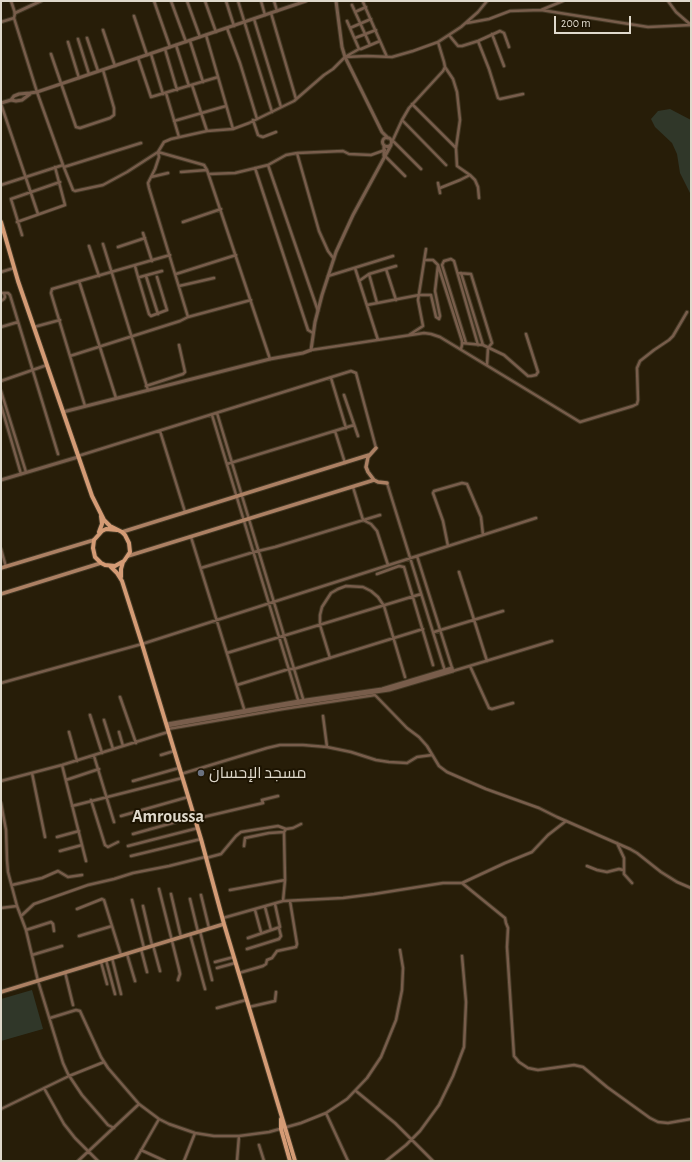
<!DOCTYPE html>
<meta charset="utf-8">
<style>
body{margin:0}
#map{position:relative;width:692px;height:1162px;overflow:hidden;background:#271d08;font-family:"Alegreya Sans",sans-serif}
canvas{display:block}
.frame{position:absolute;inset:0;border:2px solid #dfd9cc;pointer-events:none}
.scale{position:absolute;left:554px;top:16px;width:77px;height:18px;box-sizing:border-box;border:2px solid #dfd9cc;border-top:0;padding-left:5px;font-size:12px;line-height:14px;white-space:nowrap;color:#dfd9cc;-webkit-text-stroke:3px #1d1402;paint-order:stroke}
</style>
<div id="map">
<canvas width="692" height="1162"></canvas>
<div class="frame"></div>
<div class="scale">200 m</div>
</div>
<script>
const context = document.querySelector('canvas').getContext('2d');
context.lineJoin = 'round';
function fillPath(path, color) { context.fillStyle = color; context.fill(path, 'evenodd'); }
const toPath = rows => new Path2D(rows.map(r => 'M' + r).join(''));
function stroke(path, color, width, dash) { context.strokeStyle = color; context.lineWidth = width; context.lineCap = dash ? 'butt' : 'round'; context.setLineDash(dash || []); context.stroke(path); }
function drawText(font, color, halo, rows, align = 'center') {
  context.font = font + ' "Alegreya Sans",Cairo,sans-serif'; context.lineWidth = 4; context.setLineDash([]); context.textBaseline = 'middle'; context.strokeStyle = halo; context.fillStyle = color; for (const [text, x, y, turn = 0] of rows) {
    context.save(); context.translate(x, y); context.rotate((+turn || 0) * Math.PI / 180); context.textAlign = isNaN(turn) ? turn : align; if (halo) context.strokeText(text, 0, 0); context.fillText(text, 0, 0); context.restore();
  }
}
const green = toPath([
 [670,109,691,120,691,195,680,173,677,154,672,143,655,127,651,119,658,111],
 [32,990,43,1029,1,1041,1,999]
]);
const minor = toPath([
 [11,1,15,13,14,18],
 [154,1,170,47],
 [171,1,186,42],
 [187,1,200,37],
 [205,1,216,32],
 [226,1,234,26],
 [238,1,272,112],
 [261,1,265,15],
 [274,1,277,11],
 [668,1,676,12,691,25],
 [363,2,387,57],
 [352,5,370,45],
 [541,10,648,27,691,25],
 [355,12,366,7],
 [271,13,296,99],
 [134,16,147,55],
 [254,19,281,107],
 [347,21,359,49,361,49,380,41],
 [1,22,14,18,37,92,63,165,1,185],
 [467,23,489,19,510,11,541,10,563,1],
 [227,28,240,63,257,119],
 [350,28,371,19],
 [103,30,115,66],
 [492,34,504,66],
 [206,35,233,129,249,123,294,101,324,75,333,69,345,57,359,49],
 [449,35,458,46,462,46,478,41,500,31,504,33,509,47],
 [87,38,98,71],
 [355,38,376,30],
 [78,39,89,74],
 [190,41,203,82],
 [478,41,489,69,498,98,500,99,523,94],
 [68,42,79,78],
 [176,45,189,86],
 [165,49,177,90],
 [51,54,76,127,80,128,110,118,114,115,114,108,103,70],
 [151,54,163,94],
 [346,57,367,56,392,57,413,51,438,42,461,27,478,12,487,1],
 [138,58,151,97,218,77],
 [445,67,453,79,457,92,460,120,456,148,457,166,470,175,475,180,478,187,479,198],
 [192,85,207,131],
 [166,93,179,137],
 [1,104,38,214],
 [412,104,456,148],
 [253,120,258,135,260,136,263,137,276,132],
 [402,120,446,165],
 [174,121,226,106],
 [393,141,421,169],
 [392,142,402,120,409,108,443,71,445,67,444,62,438,42],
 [297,153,319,231,328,251,334,259],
 [385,156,405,176],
 [63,165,73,190,75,191,103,185,127,172,158,152,164,142,171,139,207,131,233,129],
 [268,165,318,311],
 [64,167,141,143],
 [255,168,308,330,313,333],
 [181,172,207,170],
 [209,174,235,173,268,165,286,155,297,153,343,151,349,154,371,155,385,150],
 [151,177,168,173],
 [438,183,440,193],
 [440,188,460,180,470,175],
 [17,222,65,205,55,167],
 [183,222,221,209],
 [143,233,152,261],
 [22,235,11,199,60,182],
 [103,244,148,390],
 [89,246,99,276],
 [118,247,145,238],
 [425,260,433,260,438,265,462,341,462,345,461,349],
 [135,266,138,277,140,277,162,271],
 [355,268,378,340],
 [386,269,396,300],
 [1,272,14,268],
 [458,273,471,274,492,343,488,348,487,365],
 [461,273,483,345],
 [176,274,236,255],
 [369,274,377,303],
 [146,276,158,314],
 [328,276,393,256],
 [138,277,149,314,151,316,167,310,157,277],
 [79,281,116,398],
 [359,281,369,274,396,266],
 [179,286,214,278],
 [1,293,4,293,5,297,4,299,1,301],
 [4,293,8,293,10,295,58,454],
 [367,305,419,295,431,295,436,317,439,319,440,316,435,291,438,265],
 [188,317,149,188,148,183,155,169,159,157,158,152,204,165,207,170,270,359],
 [1,327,18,322],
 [34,327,60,320],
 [409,335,423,326,418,300,426,249],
 [462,343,483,345,504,355,528,376,531,376,536,375,538,372,526,334],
 [466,343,442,265,444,261,451,259,454,261,478,345],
 [311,350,424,333,431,334,440,337,580,422,633,406,637,404,638,400,637,368,640,361,654,350,669,340,673,336,687,312],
 [70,356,180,321,188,317,251,300],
 [331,378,346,428],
 [1,381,47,365],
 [146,386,183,374,185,372,179,345],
 [1,391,26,472],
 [344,395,358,436],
 [1,405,21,474],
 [85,406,51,293,52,289,170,255],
 [217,413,304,702],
 [212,415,299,703],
 [160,431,185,512],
 [335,431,345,463],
 [78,456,351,371,356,373,376,448],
 [227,464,354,425],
 [387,483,445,671],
 [353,487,363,520,371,524,377,531,388,565],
 [191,537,245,712],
 [448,546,443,521,433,493,434,491,462,483,467,484,481,517,483,535],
 [1,549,6,567],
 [417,556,453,671,552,641],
 [201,568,254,552,275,547,380,515],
 [459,572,487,661],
 [377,574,399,566,404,567,433,665],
 [434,632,503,611],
 [227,653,421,594],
 [330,658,320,625,320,615,322,607,331,593,338,589,346,586,363,587,371,591,378,597,384,606,405,677],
 [470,666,489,708,492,709,513,703],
 [1,683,142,644,536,518],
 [237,685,289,669,294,669,423,629],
 [120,697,136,743],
 [90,715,102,753],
 [323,716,327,747],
 [104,720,113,749],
 [168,729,283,709,375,695,407,728,419,737,427,746,439,766,447,772,486,789,539,808,557,817,630,849,637,853,661,872,677,882,691,888],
 [69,732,77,761],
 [119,732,123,746],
 [161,755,174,751],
 [94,756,114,822],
 [62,765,86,861],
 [32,773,45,837],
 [181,774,267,748,280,745,303,745,327,747,351,752,376,760,389,762,407,763,417,757,432,755],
 [66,780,99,769],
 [1,781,62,765,168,732],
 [133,781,179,768],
 [91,800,105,845,108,847,118,842],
 [1,803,6,830,7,860,8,872,17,906,26,930,38,981,63,1063,68,1074,82,1095,102,1118,108,1125,114,1128],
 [72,806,182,778],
 [121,816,188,797],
 [195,819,263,803,262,800,278,796],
 [133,834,194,817],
 [57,837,79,831],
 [617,843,624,858,624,874,632,883],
 [128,846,198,828],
 [244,846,245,838,269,833,284,832],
 [60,851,82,845],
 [131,856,201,839],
 [206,858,221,854,236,836,241,832,278,826,286,829],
 [587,866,597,870,607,872,619,869,623,870],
 [462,883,505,863,532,852,548,835,566,821],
 [12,885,42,878,58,871,68,877,82,875],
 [159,889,179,969,180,974,178,980],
 [230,890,285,880],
 [171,894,181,937],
 [201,895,209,928],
 [190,899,198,932],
 [132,900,144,948],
 [283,901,285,880,284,832,286,829,293,828,301,824],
 [143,906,152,945],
 [265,907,271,930],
 [1,908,17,906],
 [77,909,102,899,104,900,121,955],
 [255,910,261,932],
 [21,916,34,904,88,885,114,879,133,873,169,866,205,857],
 [223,918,283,901,343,898,374,894,443,883,462,883,505,918,506,923,508,928,507,947,514,1056,519,1062,528,1068,538,1070,574,1065,583,1067,607,1087,650,1118,658,1122,668,1123,691,1119],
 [26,930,51,922,53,924,54,931],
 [200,931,212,980],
 [190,934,205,989],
 [79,936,112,926],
 [248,938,280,927,275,904],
 [153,945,160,971],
 [141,949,147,972],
 [247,949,279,939,281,936,279,928],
 [127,954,135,981],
 [32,955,62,946],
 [112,958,121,994],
 [106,960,115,994],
 [101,962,107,984],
 [215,962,234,957],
 [217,968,235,963],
 [65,972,73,1005],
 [239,973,263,966,266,964,267,960,272,958,277,951,296,947,297,944,290,901],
 [249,1007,275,1001,276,992],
 [217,1008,246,1000],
 [50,1018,76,1010,80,1011,101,1057,108,1068,139,1104,159,1119,169,1124,195,1133,214,1136,239,1136,269,1132,301,1123,326,1113,347,1099,367,1078,381,1057,396,1020,402,990,403,968,400,950],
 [44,1088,64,1124,75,1138,98,1161],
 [356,1091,395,1123,433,1161],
 [1,1109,69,1076,104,1062],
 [326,1113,348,1161],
 [259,1145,264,1161],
 [141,1150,165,1161],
 [78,1161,139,1104],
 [135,1161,159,1119],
 [184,1161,195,1133],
 [237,1161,239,1136],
 [386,1161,406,1145,420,1131,439,1105,453,1076,464,1047,466,1002,462,956]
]);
const tertiary = toPath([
 [336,1,342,47,345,57,382,132,388,138],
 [15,13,41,1],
 [11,100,14,96,19,94,30,93,37,92,306,1],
 [1,103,11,100,16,101,22,100,30,94],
 '382.5 142a4.5 4.5 0 1 1 9 0a4.5 4.5 0 1 1-9 0Z',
 [384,145,384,156],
 [63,412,270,359,303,353,311,350,315,322,322,295,336,252,353,215,391,145],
 [1,480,78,457],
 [167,724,299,701,382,689,452,668],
 [167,726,281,706,389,690,453,671]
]);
const secondary = toPath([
 [376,448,368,457,366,467,368,472,374,480,378,482,387,483],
 [122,532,369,455],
 [128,556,374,480],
 [1,568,94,540],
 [1,594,101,563],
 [1,992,224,924]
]);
const primary = toPath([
 [1,222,18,281,92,496,104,520,110,526,122,532,125,535,129,543,130,552,124,561,115,566,105,565,101,563,95,557,93,548,94,540,102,531,106,529,117,530],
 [99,532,102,524,101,516],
 [110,566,117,573,122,581,142,644,201,839,224,924,295,1161],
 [121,577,121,569,123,562],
 [281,1119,281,1129,290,1161]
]);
const markers = [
 [201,773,4,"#6b7280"]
];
const poiNames = [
 ["مسجد الإحسان",209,773]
];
const quarterNames = [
 ["Amroussa",168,817]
];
fillPath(green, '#303729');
stroke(minor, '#413723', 4.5);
stroke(tertiary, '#413723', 5);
stroke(secondary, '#413723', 5.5);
stroke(primary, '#413723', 6);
stroke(minor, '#785d4b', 2.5);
stroke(tertiary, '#785d4b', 3);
stroke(secondary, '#ac8063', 3.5);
stroke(primary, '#d49b75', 4);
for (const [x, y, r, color] of markers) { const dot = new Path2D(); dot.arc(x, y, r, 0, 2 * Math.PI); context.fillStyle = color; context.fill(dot); stroke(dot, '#1d1402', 1.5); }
drawText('16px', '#dfd9cc', '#1d1402', poiNames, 'left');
drawText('bold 18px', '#dfd9cc', '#1d1402', quarterNames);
</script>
